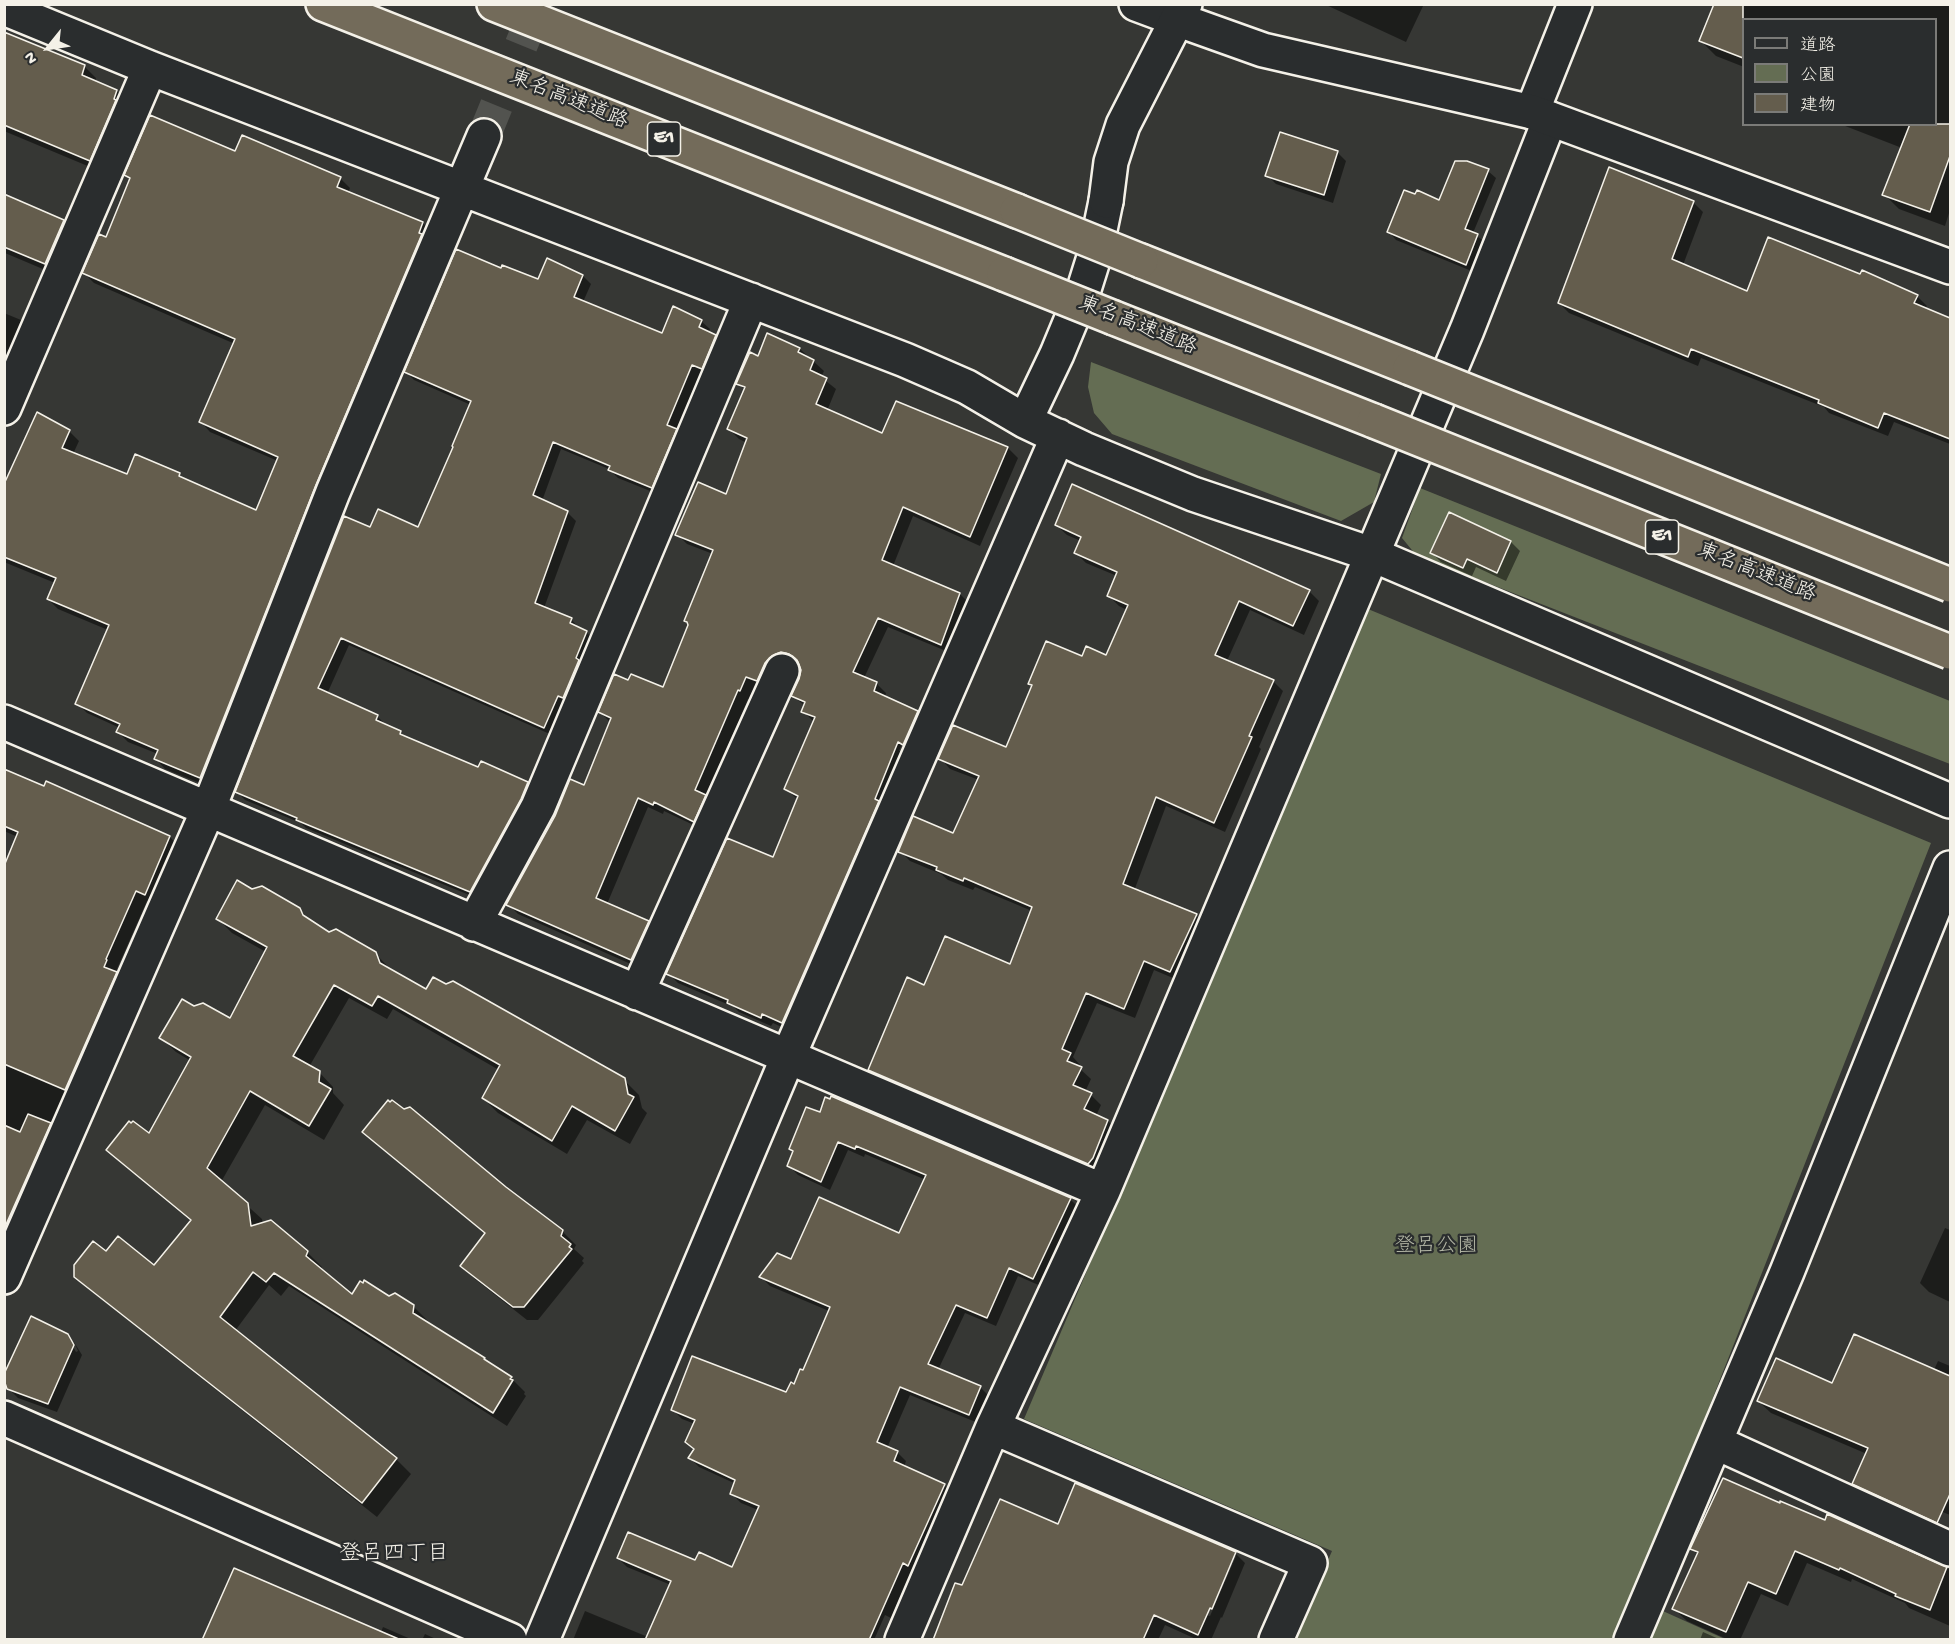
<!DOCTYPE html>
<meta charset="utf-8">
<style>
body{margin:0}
#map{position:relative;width:1955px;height:1644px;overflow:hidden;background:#363734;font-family:"Gochi Hand","Klee One",sans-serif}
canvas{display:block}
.frame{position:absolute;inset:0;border:6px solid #f4f1e8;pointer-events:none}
.legend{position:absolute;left:1742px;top:18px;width:195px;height:108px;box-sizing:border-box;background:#2a2d2e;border:2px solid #7b7b78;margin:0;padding:8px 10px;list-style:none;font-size:18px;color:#f4f1e8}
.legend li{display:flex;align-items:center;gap:12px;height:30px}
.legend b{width:30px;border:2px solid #7b7b78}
.north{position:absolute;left:18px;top:18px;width:60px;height:60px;-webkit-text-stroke:4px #2a2d2e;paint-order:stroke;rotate:240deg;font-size:16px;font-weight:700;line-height:24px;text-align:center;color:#f4f1e8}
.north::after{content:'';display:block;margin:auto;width:21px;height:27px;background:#f4f1e8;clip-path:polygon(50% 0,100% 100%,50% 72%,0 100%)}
</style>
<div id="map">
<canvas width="1955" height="1644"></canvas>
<div class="frame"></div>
<ul class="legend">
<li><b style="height:8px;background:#2a2d2e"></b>道路</li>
<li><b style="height:16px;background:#646d53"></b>公園</li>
<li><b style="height:16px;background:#645d4d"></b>建物</li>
</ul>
<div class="north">N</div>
</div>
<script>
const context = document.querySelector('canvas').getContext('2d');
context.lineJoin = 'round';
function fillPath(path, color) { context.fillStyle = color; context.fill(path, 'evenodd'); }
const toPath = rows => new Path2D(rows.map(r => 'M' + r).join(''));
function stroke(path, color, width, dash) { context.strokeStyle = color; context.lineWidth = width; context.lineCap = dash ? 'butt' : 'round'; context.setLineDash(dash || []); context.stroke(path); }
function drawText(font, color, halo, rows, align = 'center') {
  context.font = font + ' "Gochi Hand","Klee One",sans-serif'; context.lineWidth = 4.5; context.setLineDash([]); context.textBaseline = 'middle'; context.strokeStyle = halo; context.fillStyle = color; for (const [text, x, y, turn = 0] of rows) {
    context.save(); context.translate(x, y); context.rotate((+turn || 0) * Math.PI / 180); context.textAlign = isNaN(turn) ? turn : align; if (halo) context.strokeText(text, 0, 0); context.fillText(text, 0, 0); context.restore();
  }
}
const green = toPath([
 [1091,362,1381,474,1374,502,1341,521,1112,434,1094,413,1088,387],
 [1420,488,1950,701,1950,764,1416,555,1402,538],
 [1368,609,1931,843,1634,1598,1725,1639,1294,1639,1332,1551,1024,1419]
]);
const shadow = toPath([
 [1324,4,1424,4,1406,42],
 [1715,4,1950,4,1950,210,1945,226,1899,209,1884,194,1902,148,1840,124,1936,124,1936,20,1744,20,1744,67,1716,56,1701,41],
 [4,34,84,66,96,78,95,82,117,91,129,103,102,172,4,131],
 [1337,152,1346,161,1333,203,1276,184,1267,175],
 [236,153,340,178,350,188,348,193,423,223,432,233,210,787,165,769,156,759,158,754,128,742,118,732,120,728,87,713,77,703,108,630,58,609,48,599,55,583,4,562,4,480,7,481,69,431,79,441,73,454,127,476,179,475,185,480,257,512,278,461,210,432,201,422,235,344,94,283,84,273,107,239,131,180,126,175],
 [1488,171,1496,178,1473,233,1485,242,1474,272,1396,240,1389,232],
 [4,196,64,221,75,233,57,275,5,253,4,255],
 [1693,202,1703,212,1683,265,1748,293,1917,296,1927,306,1925,309,1950,319,1950,444,1894,422,1888,436,1829,413,1824,407,1701,358,1698,366,1569,313,1559,303],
 [502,270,539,281,583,276,591,284,583,302,663,335,701,321,710,329,708,333,715,336,723,345,710,376,701,372,676,430,684,438,660,495,618,478,609,469,561,449,542,501,567,512,576,521,544,608,571,619,579,628,586,632,595,640,552,735,349,645,327,694,377,716,385,724,400,732,407,739,479,769,527,783,536,792,479,899,306,828,301,823,245,800,237,792,370,529,418,529,471,405,414,380,406,372],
 [4,313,21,320,33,332,17,367,4,361],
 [768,335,800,349,824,371,821,377,836,389,827,411,883,435,897,403,1008,448,1018,458,980,546,913,516,893,566,960,594,970,604,951,653,888,627,864,678,876,683,886,693,885,698,917,712,927,722,792,1032,773,1023,771,1026,739,1012,734,1007,678,983,668,973,774,859,798,800,786,789,814,722,803,711,805,706,793,696,801,679,802,670,800,663,791,662,767,690,756,686,750,700,748,699,706,797,715,806,704,830,664,811,663,814,648,807,607,904,648,923,658,933,642,969,518,914,508,904,585,787,610,722,600,712,629,682,664,689,689,625,713,554,687,544,677,534,727,496,747,443,739,439,729,429,745,390,738,383,758,358],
 [915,715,918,715,902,752,899,751],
 [1056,525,1309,591,1319,601,1304,635,1250,610,1227,661,1273,681,1283,691,1259,747,1261,749,1225,832,1166,806,1134,891,1196,915,1206,925,1180,981,1154,970,1135,1018,1097,1003,1073,1057,1080,1065,1079,1068,1091,1079,1085,1092,1091,1095,1101,1105,1096,1116,1108,1121,1118,1131,1098,1173,880,1080,870,1070,925,987,1010,966,1032,911,975,887,973,890,948,880,941,874,910,861,900,851,954,835,979,780,950,769,940,758,1006,749,1033,687,1030,683,1083,658,1107,657,1127,610,1119,606,1109,596,1117,576,1086,563,1076,553,1081,541,1067,535],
 [1511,542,1520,551,1506,581,1476,567,1472,576,1441,562,1432,553],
 [4,771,45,788,47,783,170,837,180,848,155,904,147,901,116,971,116,974,126,984,4,1245,4,870,18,837,4,831],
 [252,891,299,909,314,924,329,933,375,953,391,970,427,991,624,1080,639,1095,642,1108,647,1113,630,1144,587,1120,567,1154,498,1113,483,1098,499,1070,393,1009,387,1019,349,998,309,1067,319,1072,333,1087,333,1093,344,1105,324,1140,265,1105,221,1182,262,1219,263,1224,307,1252,322,1267,321,1270,352,1297,389,1297,413,1306,428,1321,428,1323,484,1359,491,1366,511,1378,525,1392,524,1394,526,1396,507,1426,289,1286,281,1296,269,1285,235,1331,396,1459,411,1474,377,1517,91,1291,76,1276,106,1253,155,1267,192,1222,122,1164,108,1150,149,1135,191,1061,176,1052,161,1038,194,1008,230,1020,266,952,232,933,218,919],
 [807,1109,1070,1199,1079,1208,1043,1287,1018,1276,996,1326,965,1313,938,1370,980,1387,989,1396,978,1423,910,1395,887,1448,897,1452,906,1461,904,1467,944,1485,954,1494,917,1574,912,1571,891,1618,885,1615,874,1640,573,1640,585,1611,648,1637,671,1585,627,1567,618,1558,732,1569,758,1510,741,1503,732,1494,736,1484,699,1467,690,1458,695,1450,687,1442,695,1424,682,1419,673,1410,787,1394,804,1372,829,1311,770,1286,761,1277,792,1261,900,1235,926,1180,865,1154,864,1157,848,1150,830,1190,798,1175,789,1166],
 [364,1132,505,1188,562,1231,576,1245,574,1249,584,1258,582,1261,584,1263,538,1320,527,1320,475,1279,462,1266,486,1234,377,1145],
 [1945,1228,1950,1230,1950,1302,1929,1292,1920,1283],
 [67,1335,71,1340,69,1340,76,1352,78,1351,74,1342,82,1355,57,1412,18,1398,8,1388],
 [1938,1361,1950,1366,1950,1515,1871,1483,1867,1454,1771,1413,1758,1401,1833,1385,1934,1370],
 [1780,1505,1942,1568,1950,1569,1950,1626,1909,1608,1905,1603,1852,1579,1851,1582,1807,1563,1788,1606,1761,1594,1740,1640,1729,1640,1687,1621,1674,1609,1698,1555,1692,1549],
 [1059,1526,1235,1553,1245,1563,1222,1618,1221,1617,1211,1640,1198,1640,1165,1625,1158,1640,934,1640,962,1586],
 [1233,1556,1236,1556,1210,1616,1207,1615],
 [383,1627,413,1640,203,1640,381,1632],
 [1703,1632,1721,1640,1700,1640],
 [425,1634,438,1640,422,1640]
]);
const building = toPath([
 [1714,4,1743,4,1743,58,1699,41,1714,4],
 [4,32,85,65,82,75,117,90,114,99,116,100,90,161,4,125,4,32],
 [150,115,235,151,242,135,341,177,337,187,423,222,419,233,422,234,316,485,200,778,154,759,158,750,116,732,120,724,75,704,109,625,47,599,56,578,4,557,4,484,37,412,70,430,62,448,127,474,135,454,180,473,179,476,256,510,278,457,199,422,235,339,82,273,99,234,106,237,130,178,124,175,150,115],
 [1910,124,1950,124,1950,156,1930,212,1882,195,1910,124],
 [1280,132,1338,151,1324,195,1265,176,1280,132],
 [1455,161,1467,161,1489,169,1465,229,1478,234,1466,265,1387,232,1404,190,1415,194,1417,190,1439,200,1455,161],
 [1609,167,1694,201,1672,259,1747,291,1768,237,1860,274,1862,270,1918,295,1914,303,1950,318,1950,439,1884,413,1878,428,1818,403,1819,400,1691,349,1688,357,1558,303,1609,167],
 [4,194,64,220,45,264,4,247,4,194],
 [456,249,501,268,502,265,538,279,547,258,583,275,574,297,662,333,673,306,702,320,699,327,716,335,702,369,692,365,667,425,677,429,652,488,608,470,610,466,553,442,533,495,568,511,535,603,572,618,570,623,587,631,576,658,579,660,563,698,558,696,544,728,341,638,318,688,378,715,376,720,401,731,400,734,478,767,481,761,528,782,521,799,470,892,296,820,297,818,235,792,344,516,370,527,378,509,418,527,453,447,452,446,471,401,404,372,456,249],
 [767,333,800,348,798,352,814,360,810,370,827,378,816,404,882,433,896,401,1008,447,970,537,903,507,882,560,960,593,941,645,878,618,853,672,877,682,874,691,918,711,903,745,898,742,875,799,879,801,782,1023,762,1014,761,1018,727,1003,728,1000,666,974,727,838,773,857,798,796,784,789,815,717,801,712,805,702,791,696,799,679,801,670,797,660,789,654,781,652,772,656,765,663,757,681,746,677,740,691,738,690,695,790,706,795,694,822,654,802,653,805,638,798,596,898,649,921,631,960,506,905,555,816,570,779,584,785,611,718,598,712,614,674,628,680,631,674,663,687,688,625,687,622,684,621,713,550,675,535,698,482,726,494,747,438,727,429,745,387,736,384,750,352,758,356,767,333],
 [1072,484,1310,590,1293,626,1239,601,1215,655,1274,680,1249,736,1252,737,1214,823,1156,797,1123,884,1197,914,1170,972,1144,961,1124,1009,1086,993,1062,1049,1071,1053,1067,1061,1082,1067,1073,1085,1092,1093,1084,1109,1108,1120,1093,1158,1088,1164,868,1070,907,977,924,985,945,936,1010,964,1032,907,964,878,963,881,936,870,937,867,898,852,913,816,953,833,979,776,938,759,953,725,1006,747,1032,685,1028,684,1046,641,1082,656,1086,646,1106,655,1128,605,1107,596,1117,572,1074,553,1081,537,1055,525,1072,484],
 [1449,512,1511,541,1497,573,1467,559,1463,568,1430,553,1449,512],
 [4,769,44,786,46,781,170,836,145,895,136,891,106,959,107,960,104,967,117,972,65,1090,4,1064,4,866,18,832,4,826,4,769],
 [237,880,252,889,262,886,300,908,303,915,329,932,336,929,376,952,380,963,426,989,433,977,446,984,453,981,625,1078,628,1094,634,1097,615,1131,572,1106,552,1141,482,1098,500,1065,378,996,372,1006,334,985,293,1056,320,1071,319,1082,331,1089,309,1126,250,1091,207,1168,248,1203,251,1226,271,1220,308,1251,306,1256,352,1294,360,1281,363,1283,364,1280,389,1296,395,1293,414,1305,413,1313,485,1358,484,1359,512,1377,510,1379,513,1380,493,1413,274,1273,266,1282,253,1272,220,1317,397,1458,362,1503,74,1277,74,1265,93,1241,106,1251,118,1236,154,1265,191,1220,106,1150,129,1121,131,1123,133,1121,149,1133,191,1057,159,1038,182,999,194,1006,203,1003,230,1018,267,947,216,919,237,880],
 [831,1096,1071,1198,1033,1279,1009,1268,987,1318,956,1305,928,1364,981,1386,969,1415,900,1387,877,1442,898,1451,894,1461,945,1484,908,1566,903,1563,869,1640,645,1640,671,1581,617,1558,628,1532,695,1560,699,1552,732,1567,759,1506,730,1494,735,1480,688,1458,694,1449,685,1442,695,1420,671,1410,692,1356,786,1392,791,1382,794,1384,800,1369,803,1370,830,1307,759,1277,777,1253,791,1259,819,1197,899,1233,926,1175,856,1146,855,1149,838,1142,821,1182,787,1166,793,1151,789,1149,806,1107,820,1112,825,1097,830,1099,831,1096],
 [388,1100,390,1102,392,1100,404,1109,410,1107,506,1187,563,1230,561,1236,571,1244,569,1247,572,1249,524,1307,513,1307,460,1266,485,1233,362,1132,388,1100],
 [28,1114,51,1123,4,1229,4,1125,20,1132,28,1114],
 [31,1316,68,1334,74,1345,48,1404,7,1389,4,1380,4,1374,31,1316],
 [1854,1334,1950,1376,1950,1494,1937,1523,1852,1484,1868,1448,1757,1401,1776,1358,1832,1383,1854,1334],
 [1723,1478,1780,1503,1780,1501,1825,1520,1827,1514,1947,1567,1930,1610,1895,1596,1896,1594,1840,1568,1839,1570,1795,1551,1776,1594,1748,1582,1726,1632,1672,1609,1698,1552,1690,1549,1723,1478],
 [1075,1483,1236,1552,1212,1609,1210,1608,1198,1635,1154,1615,1143,1640,933,1640,955,1583,962,1585,1000,1499,1058,1524,1075,1483],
 [234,1568,401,1640,202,1640,234,1568]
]);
const streetTunnel = toPath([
 [484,136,538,4]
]);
const street = toPath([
 [1136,4,1179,20],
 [4,8,150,68,905,360,967,387,1025,421,1084,449,1193,494,1371,554,1950,801],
 [1532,112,1575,4],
 [4,408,150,68],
 [1025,421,1057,354,1084,289,1095,254,1106,201],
 [4,722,1103,1191],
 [474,924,538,807,751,300],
 [637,993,782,671],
 [4,1277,208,810,333,492,484,136],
 [4,1418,510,1640],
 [993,1427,1310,1563,1276,1640],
 [1715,1442,1950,1549],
 [542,1640,788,1057,1058,436],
 [902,1640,993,1427,1103,1191,1467,330,1550,119],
 [1631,1640,1787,1272,1950,868]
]);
const secondary = toPath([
 [1179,20,1263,50,1532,112,1950,267],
 [1106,201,1111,162,1123,125,1185,4]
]);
const highway = toPath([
 [323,4,1004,274],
 [494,4,1017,211],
 [1141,261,1410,368],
 [1114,318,1374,421]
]);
const highwayBridge = toPath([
 [1017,211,1141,261],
 [1004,274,1114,318],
 [1410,368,1950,585],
 [1374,421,1950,652]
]);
const shields = [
 [664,139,33],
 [1662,537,33]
];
const shieldNames = [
 ["E1",664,139],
 ["E1",1662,537]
];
const streetNames = [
 ["東名高速道路",568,101,22],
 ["東名高速道路",1137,327,22],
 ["東名高速道路",1756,574,22]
];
const parkNames = [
 ["登呂公園",1436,1248]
];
const neighbourhoodNames = [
 ["登呂四丁目",394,1556]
];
fillPath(green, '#646d53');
fillPath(shadow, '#0007');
fillPath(building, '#645d4d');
stroke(building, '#f4f1e8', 1.5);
stroke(streetTunnel, '#52534f', 33, [33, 16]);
stroke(street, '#f4f1e8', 38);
stroke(secondary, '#f4f1e8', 38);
stroke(highway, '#f4f1e8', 38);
stroke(street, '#2a2d2e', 33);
stroke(secondary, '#2a2d2e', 33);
stroke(highway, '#736b5a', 33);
stroke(highwayBridge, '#f4f1e8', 38, []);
stroke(highwayBridge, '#736b5a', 33);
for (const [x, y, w] of shields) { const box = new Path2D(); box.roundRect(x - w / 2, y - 17, w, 34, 4.5); context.fillStyle = '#2a2d2e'; context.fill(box); stroke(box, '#f4f1e8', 1.5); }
drawText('bold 20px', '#f4f1e8', null, shieldNames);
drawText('21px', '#f4f1e8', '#2a2d2e', streetNames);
drawText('21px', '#b3b6a5', '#2a2d2e', parkNames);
drawText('22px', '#f4f1e8', '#2a2d2e', neighbourhoodNames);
</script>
